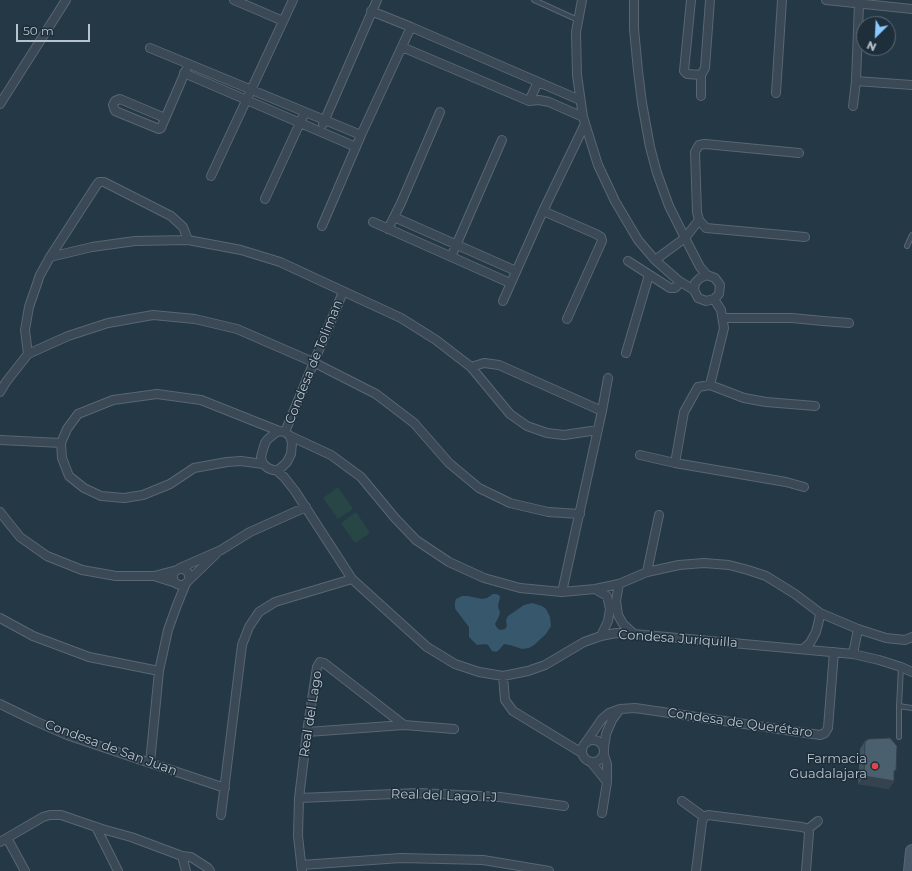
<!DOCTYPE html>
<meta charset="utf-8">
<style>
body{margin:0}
#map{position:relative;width:912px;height:871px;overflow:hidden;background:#253846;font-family:Montserrat,sans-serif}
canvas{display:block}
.north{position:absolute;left:856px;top:16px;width:40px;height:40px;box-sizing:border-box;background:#1e2e3a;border:1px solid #5b6a75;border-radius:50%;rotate:204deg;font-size:11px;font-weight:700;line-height:16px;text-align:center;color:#b7c4ce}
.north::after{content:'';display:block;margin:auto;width:14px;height:18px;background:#8bcaff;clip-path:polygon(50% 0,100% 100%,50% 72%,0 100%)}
.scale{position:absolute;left:16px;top:24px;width:74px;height:18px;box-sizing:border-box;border:2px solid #b7c4ce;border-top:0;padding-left:5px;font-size:12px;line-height:14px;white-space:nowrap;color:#b7c4ce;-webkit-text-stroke:3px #1e2e3a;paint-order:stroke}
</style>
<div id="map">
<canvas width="912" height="871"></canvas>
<div class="north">N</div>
<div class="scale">50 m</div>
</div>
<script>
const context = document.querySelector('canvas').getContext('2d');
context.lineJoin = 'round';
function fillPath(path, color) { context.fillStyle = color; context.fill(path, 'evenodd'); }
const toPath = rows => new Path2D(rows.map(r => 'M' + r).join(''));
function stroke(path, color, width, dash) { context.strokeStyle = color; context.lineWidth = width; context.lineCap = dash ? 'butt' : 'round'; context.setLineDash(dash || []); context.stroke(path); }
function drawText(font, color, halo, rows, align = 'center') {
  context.font = font + ' Montserrat,sans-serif'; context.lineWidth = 3; context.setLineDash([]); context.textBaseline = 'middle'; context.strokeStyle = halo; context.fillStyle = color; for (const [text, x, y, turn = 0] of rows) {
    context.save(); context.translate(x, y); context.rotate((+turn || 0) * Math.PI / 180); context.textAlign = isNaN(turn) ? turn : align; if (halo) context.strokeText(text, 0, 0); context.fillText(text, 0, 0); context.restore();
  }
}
const green = toPath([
 [338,487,353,509,338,519,323,498],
 [356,512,370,533,355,543,341,523]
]);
const water = toPath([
 [493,594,496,594,499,595,500,597,498,606,500,613,499,616,495,624,497,628,500,630,505,629,507,626,506,620,508,616,524,605,532,603,542,606,546,609,550,617,551,626,546,634,534,645,529,648,522,649,510,645,504,644,499,650,496,652,492,651,488,645,486,644,477,645,469,637,469,627,456,610,455,608,455,602,456,599,462,596,468,596,482,599,487,598]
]);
const service = toPath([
 [534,0,578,20],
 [907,246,912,235],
 [901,667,899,706,912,708],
 [899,737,899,706]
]);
const minor = toPath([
 [234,0,283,21],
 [582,0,576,32,577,75,583,117,598,165,615,201,638,240,655,260,679,281,694,290],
 [634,0,634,29,638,71,642,103,650,147,657,173,669,206,685,238,700,267,707,275,715,278,720,285,719,294,714,299,706,301,698,298,694,290,695,283,700,278,707,275],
 [691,0,684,71,687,74,701,75,705,68,710,0],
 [826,0,912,9],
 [859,4,856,81,912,85],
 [371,11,411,27,580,100],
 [402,47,529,101,539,100,549,102,583,117],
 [150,48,361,135],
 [184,73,356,147],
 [776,93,782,0],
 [701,96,701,75],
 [529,101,538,82],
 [0,104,66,0],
 [853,106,856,81],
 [165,118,120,99,115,101,113,105,115,111,159,129,161,128,186,70],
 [323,124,377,0],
 [799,153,705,144,699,145,695,152,697,212,699,220,706,228,805,237],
 [211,176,293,0],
 [265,199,305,112],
 [543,211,596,234,601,237,602,241,567,319],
 [394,217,516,271],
 [373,222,510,283],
 [322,226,361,135,411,27],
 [388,229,401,203,440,112],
 [50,257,92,247,135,241,188,240,241,250,280,262,401,318,436,340,471,367,510,414,527,426,547,433,564,435,598,430],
 [451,257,502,140],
 [655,260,685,238,699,220],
 [628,261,670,288,675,288,677,286,679,281],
 [503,301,543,211,585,124],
 [723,318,792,318,823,321,849,323],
 [626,353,649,275],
 [28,354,25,330,29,307,40,275,50,257,96,186,99,182,104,182,171,216,183,227,188,240],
 [471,367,484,363,499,365,602,411],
 [710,385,724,328,721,310,714,299],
 [0,392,6,382,28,354,68,336,108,323,153,315,195,319,237,329,313,362,376,394,414,423,449,463,479,488,510,503,548,512,580,514],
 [279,431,285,432,290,436,292,443,291,454,287,462,283,466,278,470,273,470,268,468,263,464,261,457,262,453,265,443,268,439,274,434,279,431],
 [285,432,343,292],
 [290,436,331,455,361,477,395,518,416,540,449,562,484,578,520,588,562,592,595,589,619,584,647,572,679,565,704,563,729,565,748,570,766,576,795,594,820,613,858,629,886,638,905,640,912,637],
 [0,440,61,443],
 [640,455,675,463,786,482,804,487],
 [675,463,684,412,698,387,710,385,744,398,766,402,815,406],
 [263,464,241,461,227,462,194,468,170,484,143,495,124,498,101,496,84,488,69,476,62,458,61,443,67,429,78,414,113,400,157,394,201,400,279,431],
 [276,470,284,477,295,491,352,579,427,647,455,664,479,672,503,676,528,671,545,665,584,642,601,636,616,633,634,634,853,654,879,660,901,667,912,672],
 [0,512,20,537,47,556,82,570,116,576,154,576,177,570],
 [180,568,221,550,250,532,306,507],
 '173 577a8 8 0 1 1 16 0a8 8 0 1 1-16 0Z',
 [647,572,659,515],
 [154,576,176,583],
 [188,581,216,554],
 [619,584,616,601,618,615,623,624,634,634],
 [595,589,607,596,610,609,608,621,601,636],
 [562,592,602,411,608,378],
 [0,618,33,636,89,657,159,671],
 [803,649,810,643,816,632,819,620,820,613],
 [853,654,858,629],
 [503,676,505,700,513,711,582,753],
 [0,704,35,721,67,735,150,763,225,788],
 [307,732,404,725,454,729],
 '582 751a11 11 0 1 1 22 0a11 11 0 1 1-22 0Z',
 [586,742,602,719,609,713,620,709,635,708,820,735,825,733,828,728,834,652],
 [604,748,606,734,612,720,620,709],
 [591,762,607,782],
 [150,763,159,671,168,630,177,605,186,583],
 [299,798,419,793,500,797,564,806],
 [682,801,704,817],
 [602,813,607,782,607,764,604,755],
 [221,815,242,645,249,627,259,612,275,602,352,579],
 [96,827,118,871],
 [808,829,818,821],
 [7,838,25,871],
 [0,842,43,817,50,815,61,815,102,829,131,837,182,856],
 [301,865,401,858,483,860,549,871],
 [186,871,182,856,191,857,208,868,210,871],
 [302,871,298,836,299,798,307,732,317,667,320,662,324,663,404,725],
 [696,871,702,822,704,817,708,815,802,827,808,829],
 [806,871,809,833,808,829]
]);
const secondary = toPath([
 [910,871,912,851]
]);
const wall = toPath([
 [865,741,894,772,894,781,889,789,858,784,860,749]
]);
const shadedWall = toPath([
 [864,776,894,781,889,789,858,784]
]);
const building = toPath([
 [890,738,897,746,896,770,894,771,894,781,864,776,865,741,869,739,890,738]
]);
const markers = [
 [875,766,4,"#e0444e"]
];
const streetNames = [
 ["Condesa de Toliman",314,362,-68],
 ["Condesa Juriquilla",678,639,4],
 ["Real del Lago",311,714,-81],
 ["Condesa de Querétaro",740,723,8],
 ["Condesa de San Juan",111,748,20],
 ["Real del Lago I-J",444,796,2]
];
const poiNames = [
 ["Farmacia",867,759],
 ["Guadalajara",867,774]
];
fillPath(green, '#274645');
fillPath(water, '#37576d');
stroke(service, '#586772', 6);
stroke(minor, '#586772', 10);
stroke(secondary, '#586772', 14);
stroke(service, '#3a4955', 4);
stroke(minor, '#3a4955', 8);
stroke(secondary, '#475968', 12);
fillPath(wall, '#40535f');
fillPath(shadedWall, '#34434d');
fillPath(building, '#4b606e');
stroke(building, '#34434d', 1);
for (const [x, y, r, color] of markers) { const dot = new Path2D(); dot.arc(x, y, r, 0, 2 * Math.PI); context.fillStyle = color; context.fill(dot); stroke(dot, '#1e2e3a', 1.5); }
drawText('13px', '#b7c4ce', '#1e2e3a', streetNames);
drawText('13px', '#b7c4ce', '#1e2e3a', poiNames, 'right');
</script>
